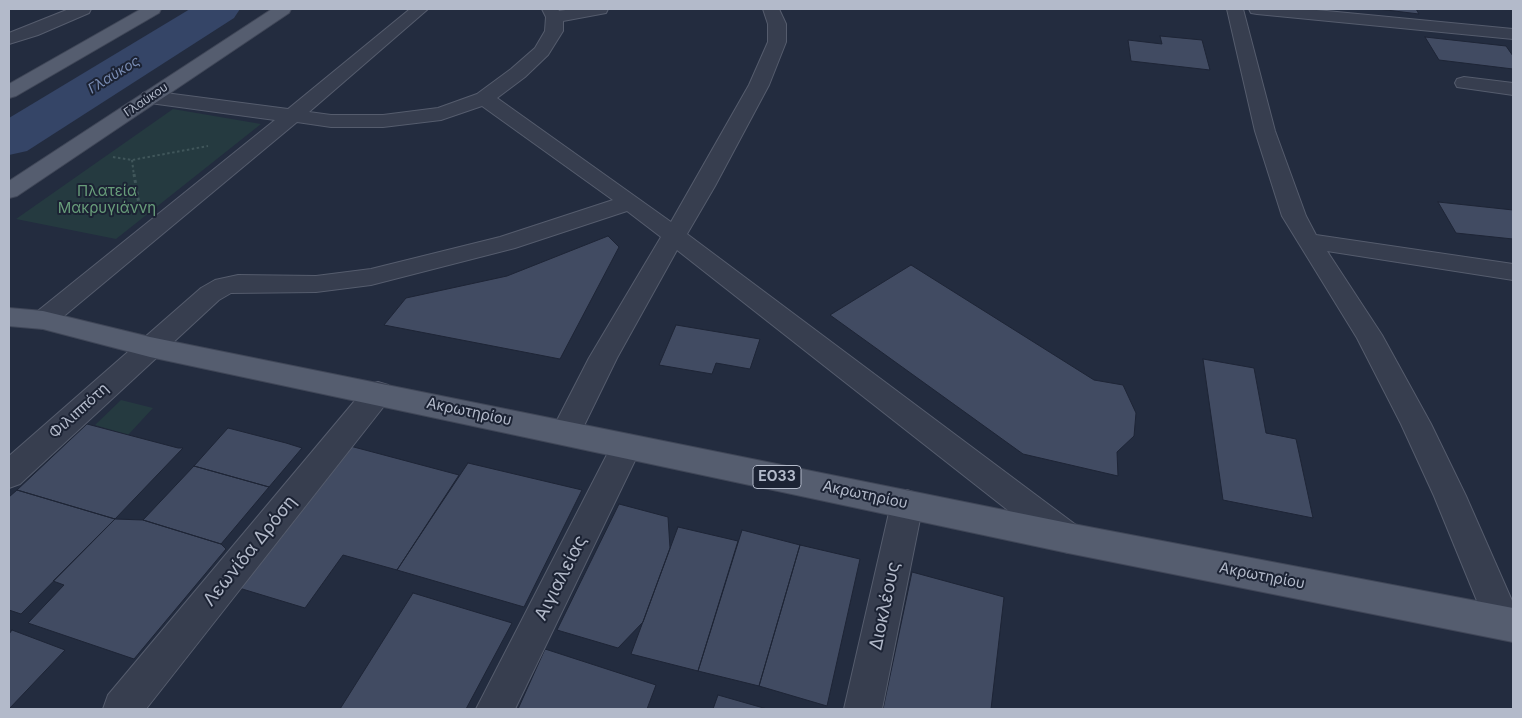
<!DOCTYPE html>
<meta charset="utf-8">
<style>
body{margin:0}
#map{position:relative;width:1522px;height:718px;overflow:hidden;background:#232c3f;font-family:Inter,sans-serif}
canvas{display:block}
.frame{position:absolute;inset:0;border:10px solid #b3baca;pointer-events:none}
</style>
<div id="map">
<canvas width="1522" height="718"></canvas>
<div class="frame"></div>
</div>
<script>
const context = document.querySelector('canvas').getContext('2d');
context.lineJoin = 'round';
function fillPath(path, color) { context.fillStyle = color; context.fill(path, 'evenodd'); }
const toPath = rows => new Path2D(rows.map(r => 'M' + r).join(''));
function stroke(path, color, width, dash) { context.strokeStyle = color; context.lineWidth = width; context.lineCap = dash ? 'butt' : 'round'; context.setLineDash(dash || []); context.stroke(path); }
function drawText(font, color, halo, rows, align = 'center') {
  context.font = font + ' Inter,sans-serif'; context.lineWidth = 4; context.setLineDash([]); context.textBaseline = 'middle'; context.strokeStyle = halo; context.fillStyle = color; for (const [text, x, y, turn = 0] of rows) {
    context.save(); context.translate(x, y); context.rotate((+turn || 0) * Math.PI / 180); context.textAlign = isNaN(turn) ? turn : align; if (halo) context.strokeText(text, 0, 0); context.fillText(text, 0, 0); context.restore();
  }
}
const green = toPath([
 [173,109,261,124,116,239,16,219],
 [121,400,153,408,128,435,95,425]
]);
const river = toPath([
 [190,9,240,9,234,18,27,151,9,155,9,118,190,9]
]);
const building = toPath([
 [1378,9,1416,9,1419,14,1378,9],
 [1160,36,1202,40,1210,70,1131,61,1128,40,1162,44,1160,36],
 [1425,37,1506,46,1513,56,1513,69,1439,60,1425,37],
 [1438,202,1513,210,1513,239,1456,233,1438,202],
 [608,236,619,247,560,359,384,325,406,298,507,276,608,236],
 [911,265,1094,380,1123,385,1136,413,1134,436,1117,452,1118,476,1023,454,830,315,911,265],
 [676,325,760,339,750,369,716,363,712,374,659,365,676,325],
 [1203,359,1254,368,1266,433,1296,439,1313,518,1223,500,1203,359],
 [87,424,178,448,183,448,115,519,17,490,87,424],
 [228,428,286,443,302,448,269,487,194,466,228,428],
 [350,446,459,475,397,570,343,555,305,608,239,588,350,446],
 [468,463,582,490,524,607,397,570,468,463],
 [194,466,269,487,221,544,143,520,194,466],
 [17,490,115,519,21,614,9,610,9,497,17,490],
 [619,504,668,517,670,548,643,622,618,648,557,630,619,504],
 [115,519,143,520,221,544,226,549,134,659,28,623,64,585,53,581,115,519],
 [678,527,738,541,698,671,631,654,678,527],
 [742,530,800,545,759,686,698,671,742,530],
 [800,545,860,559,827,706,759,686,800,545],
 [912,572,1004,597,991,709,883,709,912,572],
 [413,593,512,623,466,709,340,709,413,593],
 [12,630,65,650,9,709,9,634,12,630],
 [545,649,656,685,647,709,518,709,545,649],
 [718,695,767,709,713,709,718,695]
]);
const pathFar1 = toPath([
 [113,157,132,160,208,146],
 [132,160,134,176]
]);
const path = toPath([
 [134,174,139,204]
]);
const minor = toPath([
 [69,9,91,9,89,13,38,35,9,44,9,33,69,9],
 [410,9,428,9,309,112,331,115,383,115,438,108,477,94,511,69,535,48,545,31,546,17,542,9,558,9,559,11,572,9,608,9,606,13,563,21,563,31,548,55,525,77,497,98,671,222,749,85,768,42,768,24,763,9,779,9,786,24,786,42,769,85,715,186,687,234,1080,528,1085,538,1080,548,1068,553,1056,548,677,250,617,358,577,440,566,444,555,440,551,432,589,358,661,237,627,211,515,248,371,285,316,292,231,293,219,300,20,484,9,488,9,456,201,288,215,280,238,275,316,276,371,269,500,237,613,200,482,106,441,120,383,127,331,127,297,122,52,326,43,329,34,326,30,320,34,314,275,120,150,103,143,101,140,97,143,93,150,91,288,109,410,9],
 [1227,9,1243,9,1275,131,1306,216,1316,235,1513,264,1513,280,1327,251,1382,335,1431,424,1466,496,1513,603,1513,636,1504,640,1491,635,1434,496,1401,424,1357,338,1282,216,1255,131,1227,9],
 [1249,9,1306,9,1513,29,1513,39,1257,14,1251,13,1249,9],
 [1464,77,1513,83,1513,95,1457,87,1455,83,1457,79,1464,77],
 [378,382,388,385,392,393,388,401,146,709,103,709,108,695,368,385,378,382],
 [627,434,638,437,642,446,515,709,476,709,616,437,627,434],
 [907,490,918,494,923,504,882,709,844,709,891,504,896,494,907,490]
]);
const major = toPath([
 [141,9,161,9,159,13,16,96,9,98,9,84,141,9],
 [272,9,291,9,289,13,17,196,9,198,9,181,272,9],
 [9,308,43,311,150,337,1068,523,1513,608,1513,642,1068,553,150,357,43,329,9,326,9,308]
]);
const farStreetnames = [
 ["Γλαύκου",146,100,-34]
];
const farWaternames = [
 ["Γλαύκος",114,75,-32]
];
const shields = [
 [777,477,48]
];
const shieldNames = [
 ["ΕΟ33",777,477]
];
const parkNames = [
 ["Πλατεία",107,191],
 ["Μακρυγιάννη",107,208]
];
const streetNames = [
 ["Φιλιππότη",79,411,-42],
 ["Ακρωτηρίου",469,412,12],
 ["Ακρωτηρίου",865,495,12],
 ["Ακρωτηρίου",1262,576,11]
];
const nearStreetnames = [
 ["Λεωνίδα Δρόση",250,551,-51],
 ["Αιγιαλείας",561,578,-63],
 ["Διοκλέους",885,606,-78]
];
fillPath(green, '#253a40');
fillPath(river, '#354567');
fillPath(building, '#414b62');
stroke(building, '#1e2536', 1);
stroke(minor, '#555c6d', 2);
stroke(major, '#404758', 2);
stroke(pathFar1, '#40565a', 2, [2.5, 2.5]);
stroke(path, '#40565a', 3, [3, 3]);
fillPath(minor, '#373e4f');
fillPath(major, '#555d6f');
drawText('12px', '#b3baca', '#1c2334', farStreetnames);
drawText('italic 14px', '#798cb3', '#1c2334', farWaternames);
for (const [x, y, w] of shields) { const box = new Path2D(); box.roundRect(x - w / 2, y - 11.5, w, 23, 4); context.fillStyle = '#1c2334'; context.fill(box); stroke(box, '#b3baca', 1); }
drawText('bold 14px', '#b3baca', null, shieldNames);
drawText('15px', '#689d7a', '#1c2334', parkNames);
drawText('15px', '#b3baca', '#1c2334', streetNames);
drawText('18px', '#b3baca', '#1c2334', nearStreetnames);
</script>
